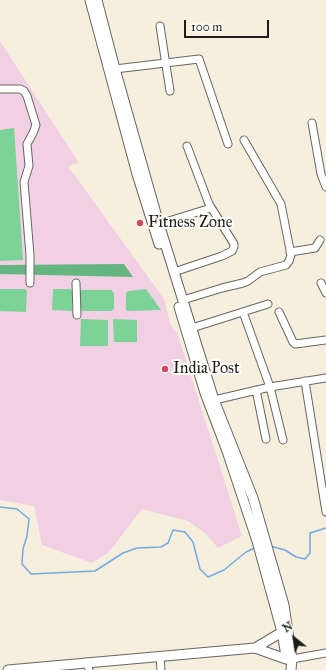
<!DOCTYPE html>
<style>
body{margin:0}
#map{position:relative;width:326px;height:670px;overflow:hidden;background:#f6efde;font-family:"IM FELL Great Primer",serif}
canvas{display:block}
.north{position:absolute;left:274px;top:618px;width:40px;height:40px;-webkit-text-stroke:3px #fdfcf7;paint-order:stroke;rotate:330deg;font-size:11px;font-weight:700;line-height:16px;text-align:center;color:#1c1c1c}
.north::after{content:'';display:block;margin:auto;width:14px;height:18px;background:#1c1c1c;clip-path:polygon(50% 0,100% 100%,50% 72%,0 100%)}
.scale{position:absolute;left:184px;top:20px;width:85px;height:18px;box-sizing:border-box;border:2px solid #1c1c1c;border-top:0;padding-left:5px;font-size:12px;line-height:14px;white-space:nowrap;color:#1c1c1c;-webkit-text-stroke:3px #fdfcf7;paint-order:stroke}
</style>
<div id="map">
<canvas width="326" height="670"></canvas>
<div class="north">N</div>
<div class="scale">100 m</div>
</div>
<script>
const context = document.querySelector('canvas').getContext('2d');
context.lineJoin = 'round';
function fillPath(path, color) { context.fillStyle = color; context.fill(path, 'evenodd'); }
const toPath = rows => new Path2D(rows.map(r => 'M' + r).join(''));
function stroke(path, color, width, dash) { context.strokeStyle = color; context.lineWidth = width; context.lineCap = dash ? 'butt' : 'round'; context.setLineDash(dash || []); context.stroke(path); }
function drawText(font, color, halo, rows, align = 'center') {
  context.font = font + ' "IM FELL Great Primer",serif'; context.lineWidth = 4; context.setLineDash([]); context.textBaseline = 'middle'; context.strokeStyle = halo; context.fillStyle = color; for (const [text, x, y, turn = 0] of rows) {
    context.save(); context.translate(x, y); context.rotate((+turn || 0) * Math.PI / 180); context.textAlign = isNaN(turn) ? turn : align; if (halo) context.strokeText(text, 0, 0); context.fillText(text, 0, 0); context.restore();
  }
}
const built = toPath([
 [0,41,79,163,68,166,164,299,171,326,177,332,242,536,218,548,205,533,188,521,142,509,109,552,92,563,42,545,34,506,0,500]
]);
const green = toPath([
 [14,128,23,260,0,261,0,130],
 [0,289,25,289,27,291,26,312,0,311],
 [53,289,70,289,72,291,72,311,52,310],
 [146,289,161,310,127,311,126,309,126,293,128,291],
 [82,290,111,290,114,293,114,309,111,311,82,311,80,309,80,291],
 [81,319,108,320,108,346,80,346],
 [113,319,137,320,137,342,114,342]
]);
const forest = toPath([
 [124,264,133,277,0,274,0,265]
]);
const stream = toPath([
 [0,507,17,509,29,519,27,536,23,549,22,564,31,574,95,571,123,553,137,548,161,547,168,543,173,530,185,532,193,542,200,569,208,577,224,570,246,552,255,548],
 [270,546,285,550,296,557,305,559,310,553,310,533,326,528]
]);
const street = toPath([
 [160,26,170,91],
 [115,69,199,59,228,144],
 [0,89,20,89,24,91,27,96,36,125,33,133,27,144,29,166,24,182,30,255,30,283],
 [312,123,321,174,326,187],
 [159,224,211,208],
 [290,252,315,248,320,240],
 [174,272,222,256,232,251,234,247,234,244,209,204,187,146],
 [76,283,77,315],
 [321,283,326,293],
 [183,300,222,288,243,283,248,281,260,272,286,265,289,261,291,255,281,204,244,140],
 [243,312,270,387,283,440],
 [279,312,293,342,295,344,326,340],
 [192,328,268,304],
 [305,381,326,512],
 [256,390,266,439],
 [210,401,270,387,326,378],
 [160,656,161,670],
 [292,659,326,653],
 [87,662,89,670]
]);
const secondary = toPath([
 [90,0,137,174,159,244],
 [97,0,115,69,159,224,214,400,253,498,284,605,292,659,291,670],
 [179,307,205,393,227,451,257,541,282,632,286,656],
 [255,648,282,632,287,631],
 [8,670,255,648,286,659,291,659]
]);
const markers = [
 [140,223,4,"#d1495b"],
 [165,369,4,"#d1495b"]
];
const poiNames = [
 ["Fitness Zone",148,223],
 ["India Post",173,369]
];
fillPath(built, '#f1d0e3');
fillPath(green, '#7cd397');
fillPath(forest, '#65b580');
stroke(stream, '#71abe1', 1.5);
stroke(street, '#686660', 9);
stroke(secondary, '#686660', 11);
stroke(street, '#fff', 7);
stroke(secondary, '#fff', 9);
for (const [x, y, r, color] of markers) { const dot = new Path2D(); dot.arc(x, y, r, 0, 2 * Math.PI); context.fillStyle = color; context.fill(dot); stroke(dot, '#fdfcf7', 1.5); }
drawText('16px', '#1c1c1c', '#fdfcf7', poiNames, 'left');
</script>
